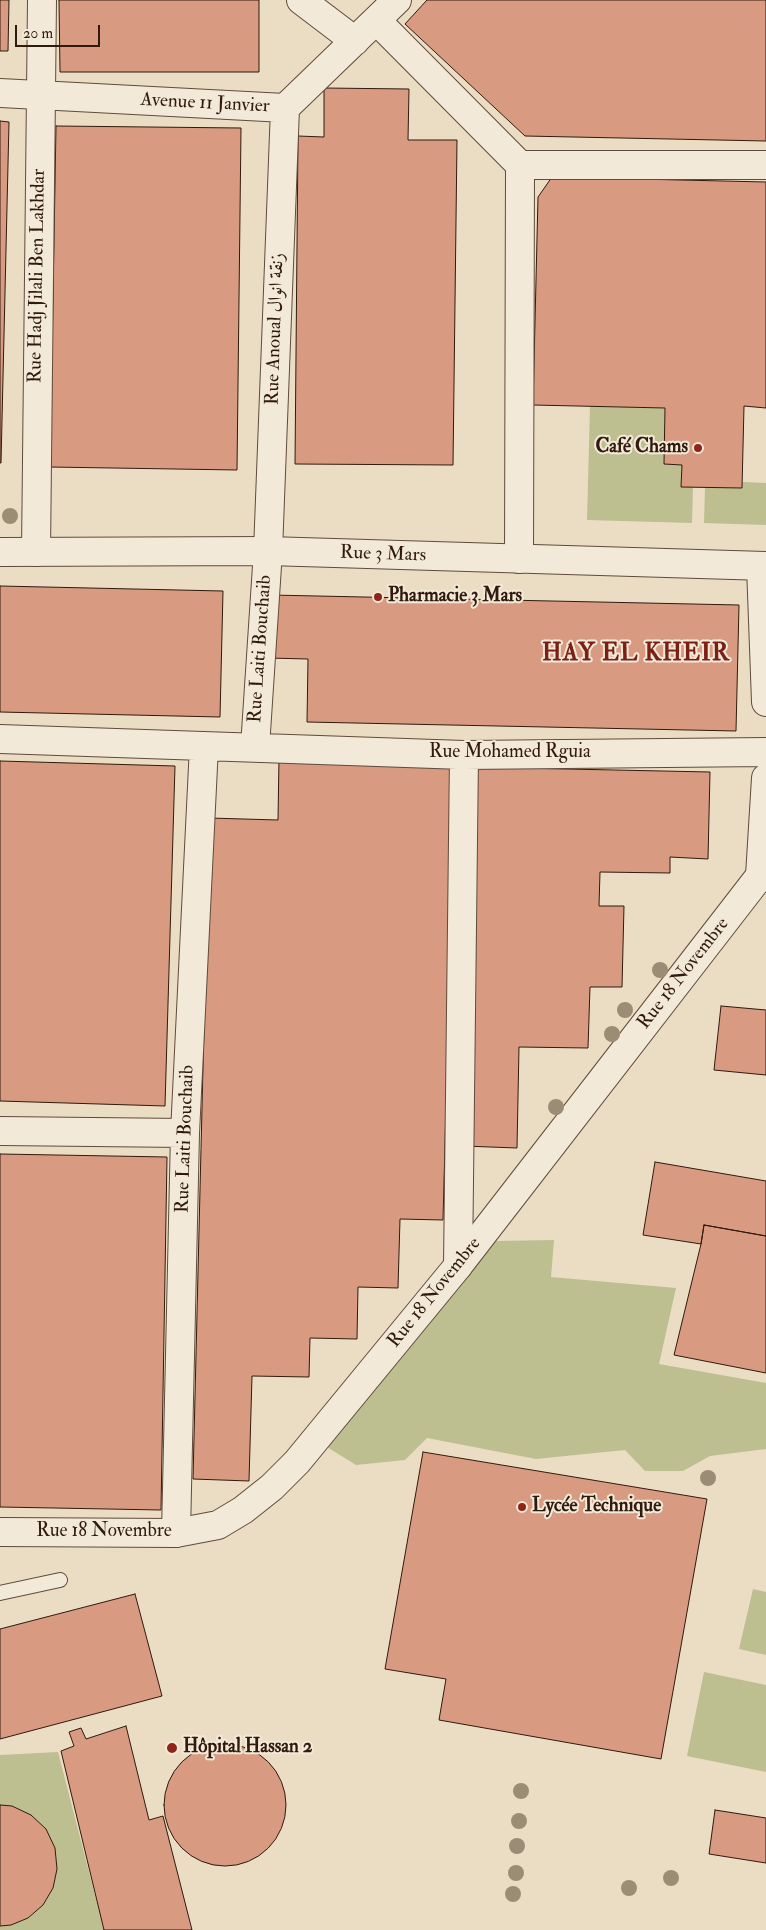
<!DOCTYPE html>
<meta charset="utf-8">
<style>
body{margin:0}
#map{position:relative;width:766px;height:1930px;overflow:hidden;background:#ebddc4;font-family:"IM FELL Double Pica",serif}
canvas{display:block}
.scale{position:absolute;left:15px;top:25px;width:85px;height:22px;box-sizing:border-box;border:2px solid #301a0d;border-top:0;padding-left:6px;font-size:15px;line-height:18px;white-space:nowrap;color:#301a0d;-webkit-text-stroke:4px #f2e9d9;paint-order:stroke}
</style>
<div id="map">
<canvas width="766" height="1930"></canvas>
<div class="scale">20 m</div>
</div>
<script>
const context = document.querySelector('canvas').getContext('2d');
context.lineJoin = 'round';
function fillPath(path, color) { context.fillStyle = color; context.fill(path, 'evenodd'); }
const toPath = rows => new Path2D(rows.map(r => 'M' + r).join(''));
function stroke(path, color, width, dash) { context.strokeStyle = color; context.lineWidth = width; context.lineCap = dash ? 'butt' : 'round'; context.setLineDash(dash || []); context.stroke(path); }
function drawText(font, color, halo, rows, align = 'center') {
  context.font = font + ' "IM FELL Double Pica",Amiri,serif'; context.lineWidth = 4; context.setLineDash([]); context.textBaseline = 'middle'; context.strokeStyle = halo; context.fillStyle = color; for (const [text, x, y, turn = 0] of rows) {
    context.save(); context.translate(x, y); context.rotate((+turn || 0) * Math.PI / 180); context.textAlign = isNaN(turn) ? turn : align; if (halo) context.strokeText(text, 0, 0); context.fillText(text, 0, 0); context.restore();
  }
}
const green = toPath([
 [590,406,665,408,664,464,682,465,681,487,693,487,692,523,587,520],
 [743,482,766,483,766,525,704,523,705,487,742,488],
 [554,1240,551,1277,676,1288,659,1364,766,1383,766,1449,710,1456,683,1471,645,1471,625,1450,536,1459,427,1438,405,1460,356,1465,327,1447,496,1241],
 [753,1589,766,1592,766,1655,739,1649],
 [704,1672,766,1685,766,1772,687,1756],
 [58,1752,104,1930,0,1930,0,1926,11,1925,28,1918,43,1905,53,1888,57,1869,55,1848,0,1805,0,1755]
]);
const building = toPath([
 [0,0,9,0,8,51,0,51,0,0],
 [59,0,259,0,259,72,60,72,59,0],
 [427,0,766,0,766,141,525,136,405,24,427,0],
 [324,88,409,89,408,140,457,140,453,465,295,464,298,136,324,137,324,88],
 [0,121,9,122,1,463,0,463,0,121],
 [56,126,241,128,237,470,50,467,56,126],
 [552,177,766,182,766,408,744,406,742,488,681,487,682,465,664,464,665,408,533,405,538,197,552,177],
 [0,586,223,591,220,717,0,712,0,586],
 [270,595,739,605,736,731,307,722,308,659,268,658,270,595],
 [279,759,455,764,443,1220,400,1219,398,1288,358,1287,357,1339,310,1338,309,1377,252,1376,249,1481,193,1479,209,818,278,820,279,759],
 [0,761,175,766,165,1106,0,1101,0,761],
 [471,767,710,772,708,859,670,857,670,873,600,872,599,906,624,906,622,987,590,987,588,1048,519,1047,517,1148,463,1146,471,767],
 [721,1006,766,1010,766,1075,714,1070,721,1006],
 [0,1154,167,1157,161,1510,0,1507,0,1154],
 [655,1162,766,1181,766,1236,704,1225,701,1244,643,1235,655,1162],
 [704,1225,766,1236,766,1373,674,1355,701,1244,704,1225],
 [423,1452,707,1499,661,1759,439,1720,446,1679,385,1669,423,1452],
 [135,1594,162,1696,0,1739,0,1629,135,1594],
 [126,1726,149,1820,163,1816,192,1930,104,1930,61,1751,74,1746,69,1732,81,1728,86,1739,126,1726],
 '164 1805a61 61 0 1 1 122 0a61 61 0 1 1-122 0Z',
 [0,1805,12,1806,31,1815,46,1829,55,1848,57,1869,53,1888,43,1905,28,1918,11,1925,0,1926,0,1805],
 [715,1810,766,1818,766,1863,709,1854,715,1810]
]);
const service = toPath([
 [0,1593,60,1580]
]);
const minor = toPath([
 [301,0,355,41],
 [377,21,520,165,519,559],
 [0,93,285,108,397,0],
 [520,165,766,165],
 [36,552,42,0],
 [761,566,766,702],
 [0,739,464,755,766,752],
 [255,747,268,551,285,108],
 [760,876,766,778],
 [0,1131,185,1133],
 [458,1266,464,755],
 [176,1533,185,1133,204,746]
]);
const tertiary = toPath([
 [0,552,268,551,766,566],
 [0,1532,176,1533,218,1525,243,1510,272,1487,297,1462,458,1266,766,868]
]);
const trees = [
 [10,516],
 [660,970],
 [625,1010],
 [612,1034],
 [556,1107],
 [708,1478],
 [521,1791],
 [519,1821],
 [517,1846],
 [516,1873],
 [671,1878],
 [629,1888],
 [513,1894]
];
const markers = [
 [698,448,5,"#8f2418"],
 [378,597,5,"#8f2418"],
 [522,1507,5,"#8f2418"],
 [172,1748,6,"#8f2418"]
];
const streetNames = [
 ["Avenue 11 Janvier",205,104,3],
 ["Rue Hadj Jilali Ben Lakhdar",38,276,-89],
 ["Rue Anoual زنقة انوال",276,329,-88],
 ["Rue 3 Mars",383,555,2],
 ["Rue Laiti Bouchaib",261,649,-86],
 ["Rue Mohamed Rguia",510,753],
 ["Rue 18 Novembre",684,974,-52],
 ["Rue Laiti Bouchaib",186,1139,-88],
 ["Rue 18 Novembre",435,1293,-51],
 ["Rue 18 Novembre",104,1532]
];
const poiNames = [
 ["Café Chams",688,448,"right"],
 ["Pharmacie 3 Mars",388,597],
 ["Lycée Technique",532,1507],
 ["Hôpital Hassan 2",183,1748]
];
const districtNames = [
 ["HAY EL KHEIR",636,655]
];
fillPath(green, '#bdbf90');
fillPath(building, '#d89a81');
stroke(building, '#301a0d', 1);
stroke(service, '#5f4b3b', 16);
stroke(minor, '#5f4b3b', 30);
stroke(tertiary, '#5f4b3b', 30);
stroke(service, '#f2e9d9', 14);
stroke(minor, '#f2e9d9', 28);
stroke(tertiary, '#f2e9d9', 28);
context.fillStyle = '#9b8d75';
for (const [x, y] of trees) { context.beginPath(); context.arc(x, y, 8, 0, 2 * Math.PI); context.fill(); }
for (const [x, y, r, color] of markers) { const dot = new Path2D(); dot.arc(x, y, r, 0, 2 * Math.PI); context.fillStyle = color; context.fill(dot); stroke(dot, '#f2e9d9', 2); }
drawText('19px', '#301a0d', '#f2e9d9', streetNames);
drawText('bold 19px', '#301a0d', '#f2e9d9', poiNames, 'left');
context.letterSpacing = '1px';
drawText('bold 24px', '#7a1f14', '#f2e9d9', districtNames);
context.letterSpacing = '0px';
</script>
